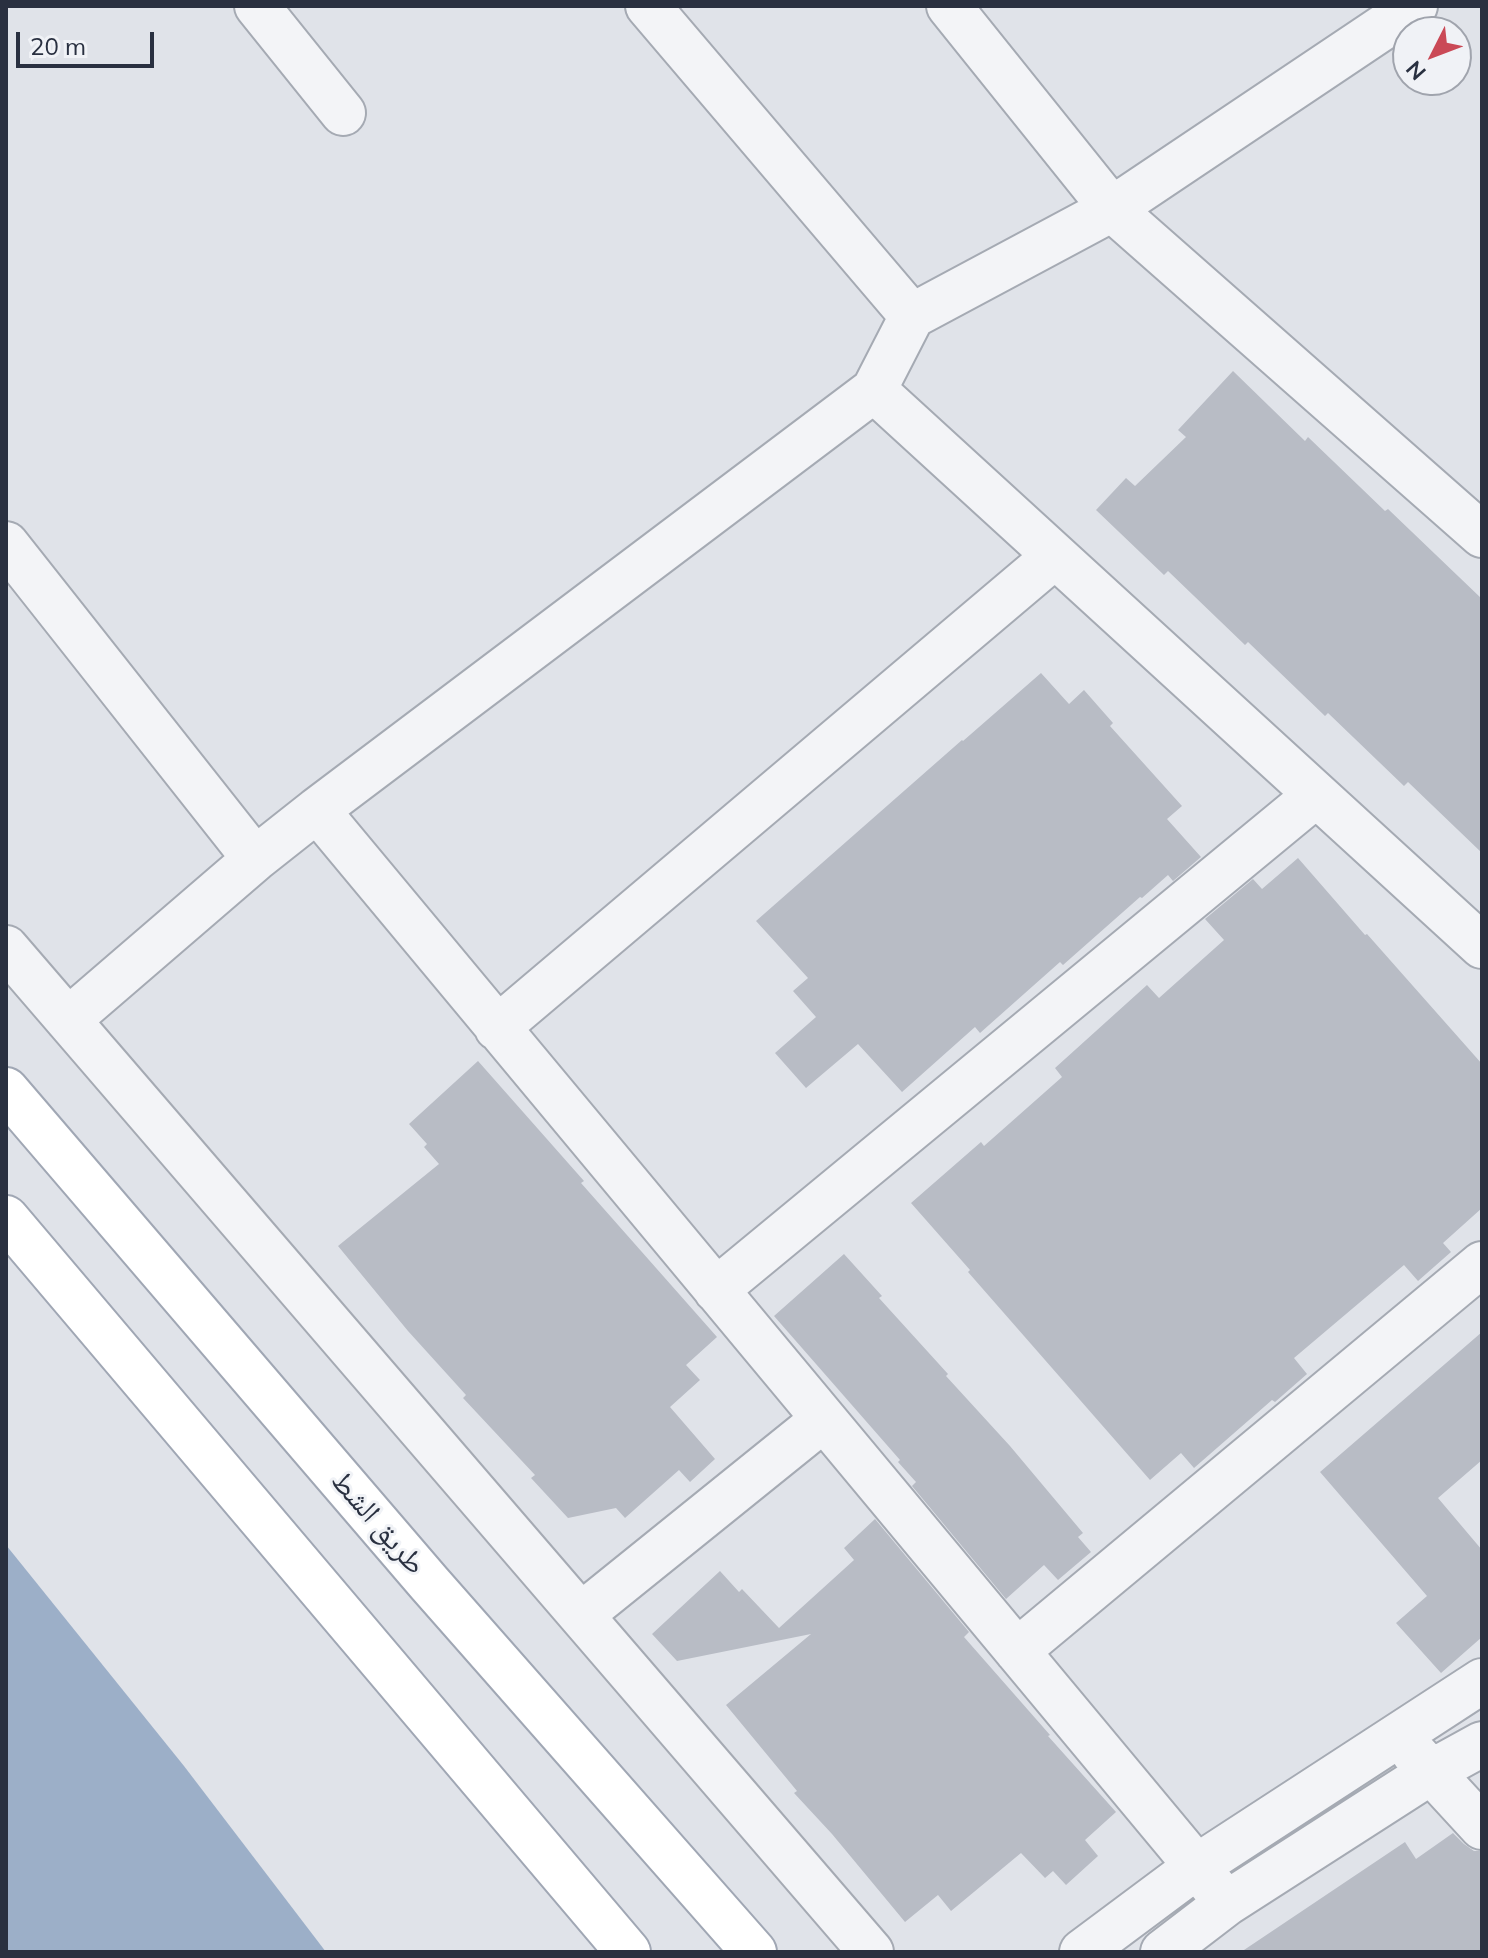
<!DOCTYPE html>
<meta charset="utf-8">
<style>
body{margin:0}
#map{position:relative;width:1488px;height:1958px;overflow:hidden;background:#e0e3e9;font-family:Mulish,sans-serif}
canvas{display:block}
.frame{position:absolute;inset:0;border:8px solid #293040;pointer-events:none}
.north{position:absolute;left:1392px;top:16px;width:80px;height:80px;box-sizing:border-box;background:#f0f2f6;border:2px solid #a0a4ad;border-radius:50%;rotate:228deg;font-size:22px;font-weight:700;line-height:32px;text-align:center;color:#293040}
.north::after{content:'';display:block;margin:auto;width:28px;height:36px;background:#ca4956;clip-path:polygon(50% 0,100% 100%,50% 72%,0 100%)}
.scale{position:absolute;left:16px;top:32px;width:138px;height:36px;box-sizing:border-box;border:4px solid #293040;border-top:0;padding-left:10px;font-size:24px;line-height:28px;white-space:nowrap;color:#293040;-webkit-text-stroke:6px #f0f2f6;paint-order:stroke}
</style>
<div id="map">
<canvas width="1488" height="1958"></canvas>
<div class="frame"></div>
<div class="north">N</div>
<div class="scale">20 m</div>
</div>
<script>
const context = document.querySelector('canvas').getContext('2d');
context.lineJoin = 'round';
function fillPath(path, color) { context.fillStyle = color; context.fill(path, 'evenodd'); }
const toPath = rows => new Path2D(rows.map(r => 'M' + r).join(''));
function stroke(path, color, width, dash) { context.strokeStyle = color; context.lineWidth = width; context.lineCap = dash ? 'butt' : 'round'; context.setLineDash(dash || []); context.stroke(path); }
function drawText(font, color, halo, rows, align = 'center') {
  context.font = font + ' Mulish,"Noto Naskh Arabic",sans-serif'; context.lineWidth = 6; context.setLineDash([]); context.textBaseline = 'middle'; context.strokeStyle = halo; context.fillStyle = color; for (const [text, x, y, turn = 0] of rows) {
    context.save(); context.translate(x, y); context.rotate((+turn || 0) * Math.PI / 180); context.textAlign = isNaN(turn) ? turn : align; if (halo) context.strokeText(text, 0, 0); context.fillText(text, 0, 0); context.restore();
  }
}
const water = toPath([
 [6,1545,184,1766,326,1952,6,1952]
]);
const building = toPath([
 [1233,371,1305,441,1308,437,1385,511,1388,509,1482,599,1482,853,1408,782,1404,786,1328,713,1325,716,1248,642,1245,645,1168,571,1164,575,1096,510,1126,478,1135,486,1186,437,1178,430],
 [1041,673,1069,704,1084,690,1113,723,1110,726,1182,806,1167,819,1201,857,1173,881,1168,875,1142,898,1140,897,1063,965,1060,962,980,1033,975,1027,902,1092,858,1044,806,1088,775,1053,816,1017,793,991,808,978,756,921,962,740,963,741],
 [1298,858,1365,935,1367,934,1482,1064,1482,1208,1443,1243,1451,1252,1418,1281,1404,1265,1294,1358,1307,1374,1275,1402,1272,1400,1194,1468,1181,1453,1150,1480,968,1272,970,1270,911,1203,981,1142,984,1146,1062,1077,1055,1068,1147,985,1159,998,1224,940,1205,919,1253,879,1262,889],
 [478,1061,584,1181,581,1183,717,1337,686,1365,700,1380,670,1407,715,1459,690,1482,679,1470,625,1518,616,1508,568,1518,531,1478,535,1475,463,1398,466,1395,408,1331,338,1246,439,1164,424,1147,427,1144,409,1124],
 [844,1254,882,1296,879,1298,948,1374,946,1376,1010,1446,1083,1533,1078,1537,1091,1552,1058,1580,1044,1565,1006,1599,912,1486,916,1482,898,1462,900,1460,774,1316],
 [1482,1332,1482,1460,1438,1498,1482,1550,1482,1637,1441,1673,1396,1623,1427,1596,1320,1472],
 [875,1519,969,1632,964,1637,1050,1735,1048,1736,1116,1812,1085,1840,1098,1856,1066,1885,1053,1871,1045,1878,1021,1853,951,1911,938,1895,905,1922,832,1834,794,1793,797,1791,726,1705,811,1634,677,1661,652,1634,720,1571,739,1592,742,1589,779,1628,854,1560,844,1548],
 [1453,1833,1464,1844,1474,1851,1482,1851,1482,1952,1241,1952,1405,1842,1416,1859]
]);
const minor = toPath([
 [257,6,343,113],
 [648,6,912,316],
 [949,6,1112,209,1482,535],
 [874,390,1482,946],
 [6,544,255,859],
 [317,810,1227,1903],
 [6,948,871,1952],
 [68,1020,255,859,317,810,874,390,912,316,1112,209,1415,6],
 [497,1028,1055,556],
 [716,1290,1316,795],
 [581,1615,824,1419],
 [1017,1651,1482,1264],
 [1413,1752,1482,1827],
 [1082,1952,1196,1867,1482,1681],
 [1163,1952,1227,1903,1431,1772,1482,1744]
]);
const major = toPath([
 [6,1090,429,1583,754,1952],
 [6,1218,628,1952]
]);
const streetNames = [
 ["طريق الشط",378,1523,49]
];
fillPath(water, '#9cafc8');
fillPath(building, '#b8bcc5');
stroke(minor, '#a5aab3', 48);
stroke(major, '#a0a7b4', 48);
stroke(minor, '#f3f4f7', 44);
stroke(major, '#fff', 44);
drawText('30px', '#293040', '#f0f2f6', streetNames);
</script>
